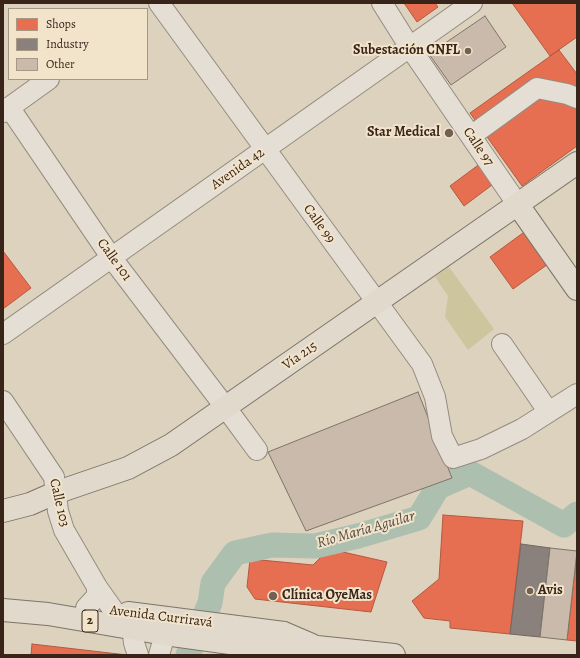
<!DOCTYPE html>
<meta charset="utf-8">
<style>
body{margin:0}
#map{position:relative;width:580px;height:658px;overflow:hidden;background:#ddd2bd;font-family:Alegreya,serif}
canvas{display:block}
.frame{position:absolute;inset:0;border:4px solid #39241a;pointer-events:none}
.legend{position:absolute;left:8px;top:8px;width:140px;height:72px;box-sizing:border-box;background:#f2e4cb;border:1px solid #a89784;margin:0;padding:5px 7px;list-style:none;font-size:12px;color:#39241a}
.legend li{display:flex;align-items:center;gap:8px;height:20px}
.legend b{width:20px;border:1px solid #a89784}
</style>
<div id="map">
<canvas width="580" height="658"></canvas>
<div class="frame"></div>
<ul class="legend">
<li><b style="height:11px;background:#e76f51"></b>Shops</li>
<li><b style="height:11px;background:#8a817c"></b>Industry</li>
<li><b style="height:11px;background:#cabaab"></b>Other</li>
</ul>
</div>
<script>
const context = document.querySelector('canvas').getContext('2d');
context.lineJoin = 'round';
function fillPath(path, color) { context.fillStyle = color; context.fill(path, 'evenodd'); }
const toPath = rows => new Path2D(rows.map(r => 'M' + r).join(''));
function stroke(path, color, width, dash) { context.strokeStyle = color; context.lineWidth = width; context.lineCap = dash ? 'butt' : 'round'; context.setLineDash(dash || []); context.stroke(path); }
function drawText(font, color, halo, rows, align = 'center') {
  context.font = font + ' Alegreya,serif'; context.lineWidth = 4; context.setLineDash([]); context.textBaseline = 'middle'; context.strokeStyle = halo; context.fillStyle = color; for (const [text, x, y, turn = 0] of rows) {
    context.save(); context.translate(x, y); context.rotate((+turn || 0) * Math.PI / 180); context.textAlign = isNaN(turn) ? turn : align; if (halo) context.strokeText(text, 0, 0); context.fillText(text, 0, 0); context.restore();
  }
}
const green = toPath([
 [449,267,494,329,468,350,445,317,448,296,435,277]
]);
const shops = toPath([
 [404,3,435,3,438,7,417,22,404,3],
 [512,3,577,3,577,37,550,56,512,3],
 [559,50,577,74,577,146,522,186,470,113,559,50],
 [481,163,496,182,464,206,450,186,481,163],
 [527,230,551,262,513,289,490,257,527,230],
 [3,251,31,288,3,309,3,251],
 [443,515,523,521,510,634,450,628,450,621,424,618,412,601,439,579,443,515],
 [332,552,343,552,387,562,371,612,255,599,247,587,250,559,313,565,323,555,332,552],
 [577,553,577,641,567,640,577,553],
 [32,644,127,655,31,655,32,644]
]);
const industry = toPath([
 [521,544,550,548,540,637,510,634,521,544]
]);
const river = toPath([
 [188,655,210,603,213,583,235,553,272,545,315,546,358,536,419,518,438,487,470,473,564,525,577,514]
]);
const building = toPath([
 [485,16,506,47,451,85,429,54,485,16],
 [418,392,452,478,306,531,268,452,418,392],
 [550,548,577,551,567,640,540,637,550,548]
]);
const minor = toPath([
 [159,3,422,364,435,397,442,436,453,458,481,449,522,429,577,394],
 [382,3,409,46,518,205],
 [9,107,111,257,232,416,257,450],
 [3,112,49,79],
 [471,136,537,88,567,94,577,98],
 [3,334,472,3],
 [502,344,548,411],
 [3,401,54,477,58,511,64,530,97,587,114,611],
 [86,608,97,596,97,587],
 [138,655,134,643,132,627,146,625],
 [159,655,165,634]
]);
const major = toPath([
 [518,205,577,289],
 [3,511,30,504,55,493,128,468,171,445,577,163]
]);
const highway = toPath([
 [3,610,48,614,165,634,280,650,317,647,394,655],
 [128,613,284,633,312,645]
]);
const markers = [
 [468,51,4,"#726153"],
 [449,133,5,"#726153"],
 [530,591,4,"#726153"],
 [273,596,5,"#726153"]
];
const shields = [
 [90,621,16]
];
const shieldNames = [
 ["2",90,621]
];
const poiNames = [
 ["Subestación CNFL",460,51],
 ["Star Medical",440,133],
 ["Avis",538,591,"left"],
 ["Clínica OyeMas",282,596,"left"]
];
const streetNames = [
 ["Calle 97",478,147,56],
 ["Avenida 42",238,169,-35],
 ["Calle 99",319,224,54],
 ["Calle 101",114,260,54],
 ["Vía 215",300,356,-35],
 ["Calle 103",59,503,77],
 ["Avenida Curriravá",161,617,7]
];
const waterNames = [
 ["Río María Aguilar",366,530,-16]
];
fillPath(green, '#cdc59e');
fillPath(shops, '#e76f51');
stroke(shops, '#b35840', 1);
fillPath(industry, '#8a817c');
stroke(industry, '#72655f', 1);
stroke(river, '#adc0b0', 25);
fillPath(building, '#cabaab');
stroke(building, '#7d7469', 1);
stroke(minor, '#948c7f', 22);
stroke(major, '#7d7469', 24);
stroke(highway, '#7d7469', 24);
stroke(minor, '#e4ded4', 20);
stroke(major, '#e0d9cc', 22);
stroke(highway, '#e0d9cc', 22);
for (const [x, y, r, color] of markers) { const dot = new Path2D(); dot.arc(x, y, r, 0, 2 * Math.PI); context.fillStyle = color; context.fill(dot); stroke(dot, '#f2e4cb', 1.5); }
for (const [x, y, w] of shields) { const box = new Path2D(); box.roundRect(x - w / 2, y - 11, w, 22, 3); context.fillStyle = '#f2e4cb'; context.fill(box); stroke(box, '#39241a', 1); }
drawText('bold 13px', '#39241a', null, shieldNames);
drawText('bold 14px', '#39241a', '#f2e4cb', poiNames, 'right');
drawText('14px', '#39241a', '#f2e4cb', streetNames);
drawText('italic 15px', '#51493e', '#f2e4cb', waterNames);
</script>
